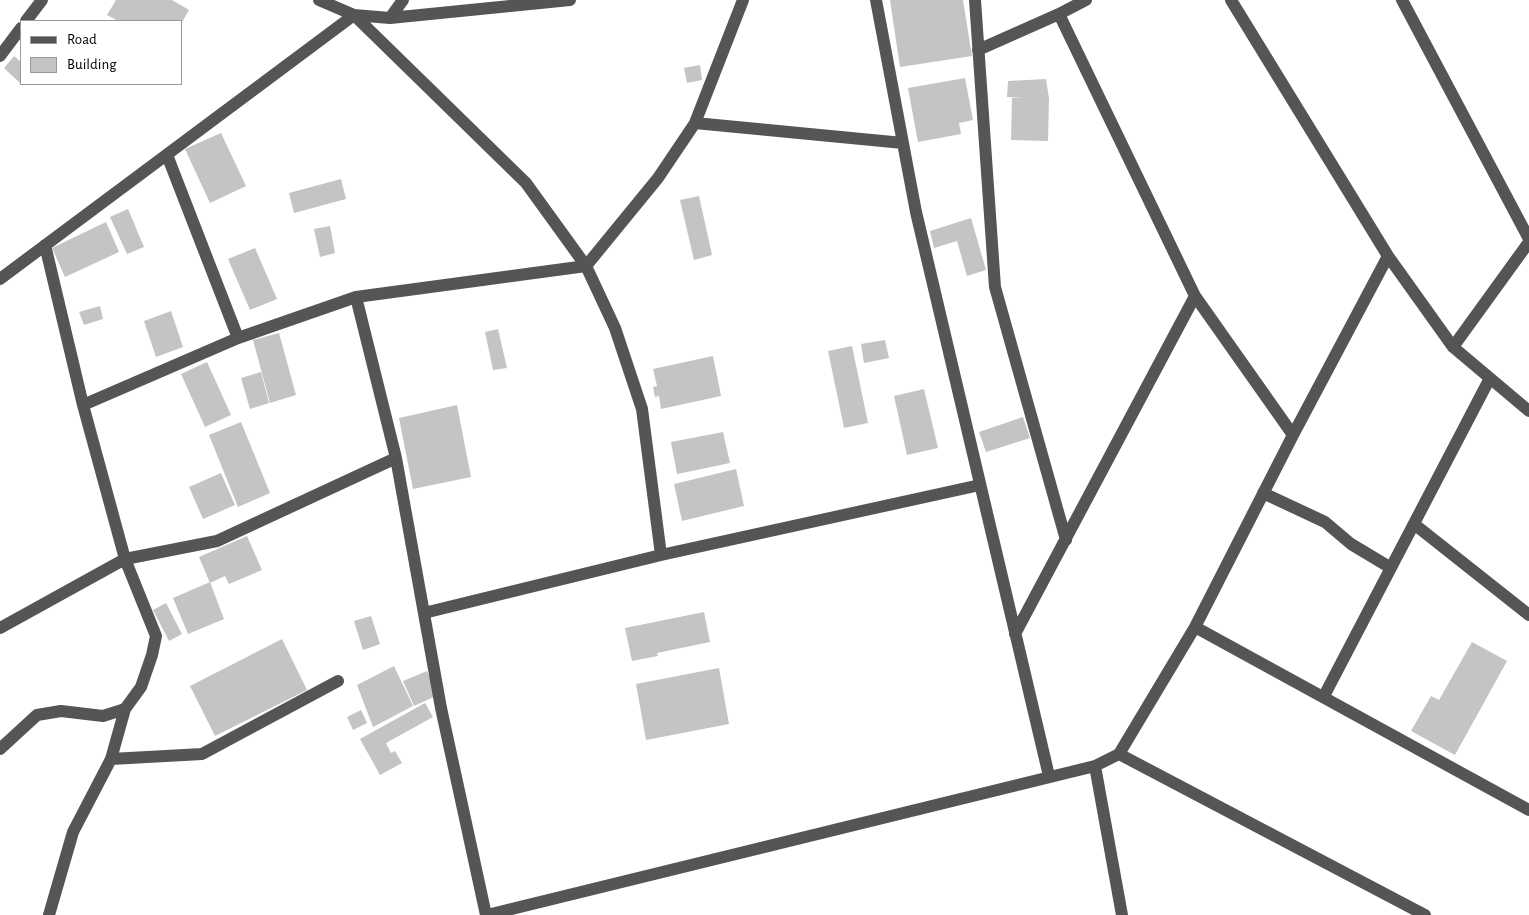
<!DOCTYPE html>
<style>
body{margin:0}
#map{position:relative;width:1529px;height:915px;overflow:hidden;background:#fff;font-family:"Alegreya Sans",sans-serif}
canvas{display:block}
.legend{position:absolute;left:20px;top:20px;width:162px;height:65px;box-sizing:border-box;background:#fff;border:1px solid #999;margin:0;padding:6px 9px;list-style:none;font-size:15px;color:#000}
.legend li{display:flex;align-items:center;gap:10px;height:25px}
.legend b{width:25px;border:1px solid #999}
</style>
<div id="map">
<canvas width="1529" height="915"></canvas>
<ul class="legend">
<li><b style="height:6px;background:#555"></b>Road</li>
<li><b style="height:14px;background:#c4c4c4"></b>Building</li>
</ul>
</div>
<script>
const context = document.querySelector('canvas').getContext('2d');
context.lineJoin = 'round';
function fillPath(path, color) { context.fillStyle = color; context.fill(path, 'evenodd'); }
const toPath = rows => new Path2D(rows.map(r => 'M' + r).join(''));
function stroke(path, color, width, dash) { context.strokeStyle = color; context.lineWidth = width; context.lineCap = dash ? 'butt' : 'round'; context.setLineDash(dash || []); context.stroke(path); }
const building = toPath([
 [116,0,172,0,189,10,181,24,181,21,118,21,107,15],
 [890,0,963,0,972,56,900,67],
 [14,56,21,62,21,84,4,68],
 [700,65,702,80,687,83,684,68],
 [965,78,973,120,959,123,961,134,918,142,908,88],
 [1046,79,1049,99,1048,141,1011,140,1012,98,1023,98,1007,97,1008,81],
 [221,133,246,186,210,203,185,149],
 [341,179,346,199,294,213,289,193],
 [699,196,712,255,694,260,680,200],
 [128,209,144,247,127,254,110,217],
 [971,218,986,270,967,276,957,241,934,248,930,231],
 [106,222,119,252,65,277,52,248],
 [330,226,335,253,320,257,314,229],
 [255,248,277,299,250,310,228,259],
 [100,306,103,319,84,325,79,312],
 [171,311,183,347,156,357,144,321],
 [498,329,507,368,493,370,485,332],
 [279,333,296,395,270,403,253,340],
 [885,340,889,358,864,363,861,344],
 [852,346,868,423,844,428,828,351],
 [713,356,721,396,661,409,659,396,655,397,653,387,657,386,653,369],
 [207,362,231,415,205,427,181,374],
 [261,372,269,403,250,409,241,378],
 [924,389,938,448,907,455,894,396],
 [457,405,471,477,413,489,399,418],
 [1023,417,1030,438,986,452,979,432],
 [241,422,270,493,238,507,209,435],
 [723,432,730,463,677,474,671,442],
 [736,469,744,506,682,521,674,484],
 [221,473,235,505,203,519,189,487],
 [247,536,262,570,229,584,225,576,210,583,199,557],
 [210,582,224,619,188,634,173,598],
 [166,603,182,634,169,641,153,610],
 [704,612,710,642,657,653,658,656,632,661,625,628],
 [371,616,380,644,363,650,354,621],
 [282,639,307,690,215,736,190,686],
 [1472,642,1507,661,1455,755,1411,731,1431,696,1439,700],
 [394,666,413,706,373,727,357,685],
 [719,668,729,724,646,740,636,684],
 [427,671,438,695,414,706,403,681],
 [425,703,433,717,386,743,391,753,395,751,402,763,380,775,360,739],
 [361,710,367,723,353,730,347,717]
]);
const minor = toPath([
 [319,0,354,15,390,18,570,0],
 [876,0,916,212,1049,776],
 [975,0,995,287,1066,540],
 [1231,0,1388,256,1453,347,1529,411],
 [1402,0,1529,239],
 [1059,14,1195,296,1293,435],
 [354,15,526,183,586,266,615,328,642,409,661,555],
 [390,18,403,0],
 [26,21,42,0],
 [978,50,1059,14,1086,0],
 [0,56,21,28],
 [695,123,903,143],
 [167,155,238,338],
 [0,279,354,15],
 [356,297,396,458,441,708,486,915],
 [1453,347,1529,242],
 [83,405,238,338,356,297,586,266,658,178,695,123,743,0],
 [1263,493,1325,522,1351,544,1391,568],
 [1414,524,1529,615],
 [424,613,661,555,980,485],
 [1195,627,1529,810],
 [0,628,125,559,217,541,396,458],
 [1015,634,1195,296],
 [1324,696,1490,378],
 [0,749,37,715,61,711,103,716,125,709,141,687,152,655,156,636,125,559,83,405,45,245],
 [1119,754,1425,915],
 [111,759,202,754,338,681],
 [1095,766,1122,915],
 [49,915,73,832,111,759,125,709],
 [487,915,1095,766,1119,754,1195,627,1293,435,1388,256]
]);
fillPath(building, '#c4c4c4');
stroke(minor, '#555', 12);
</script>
